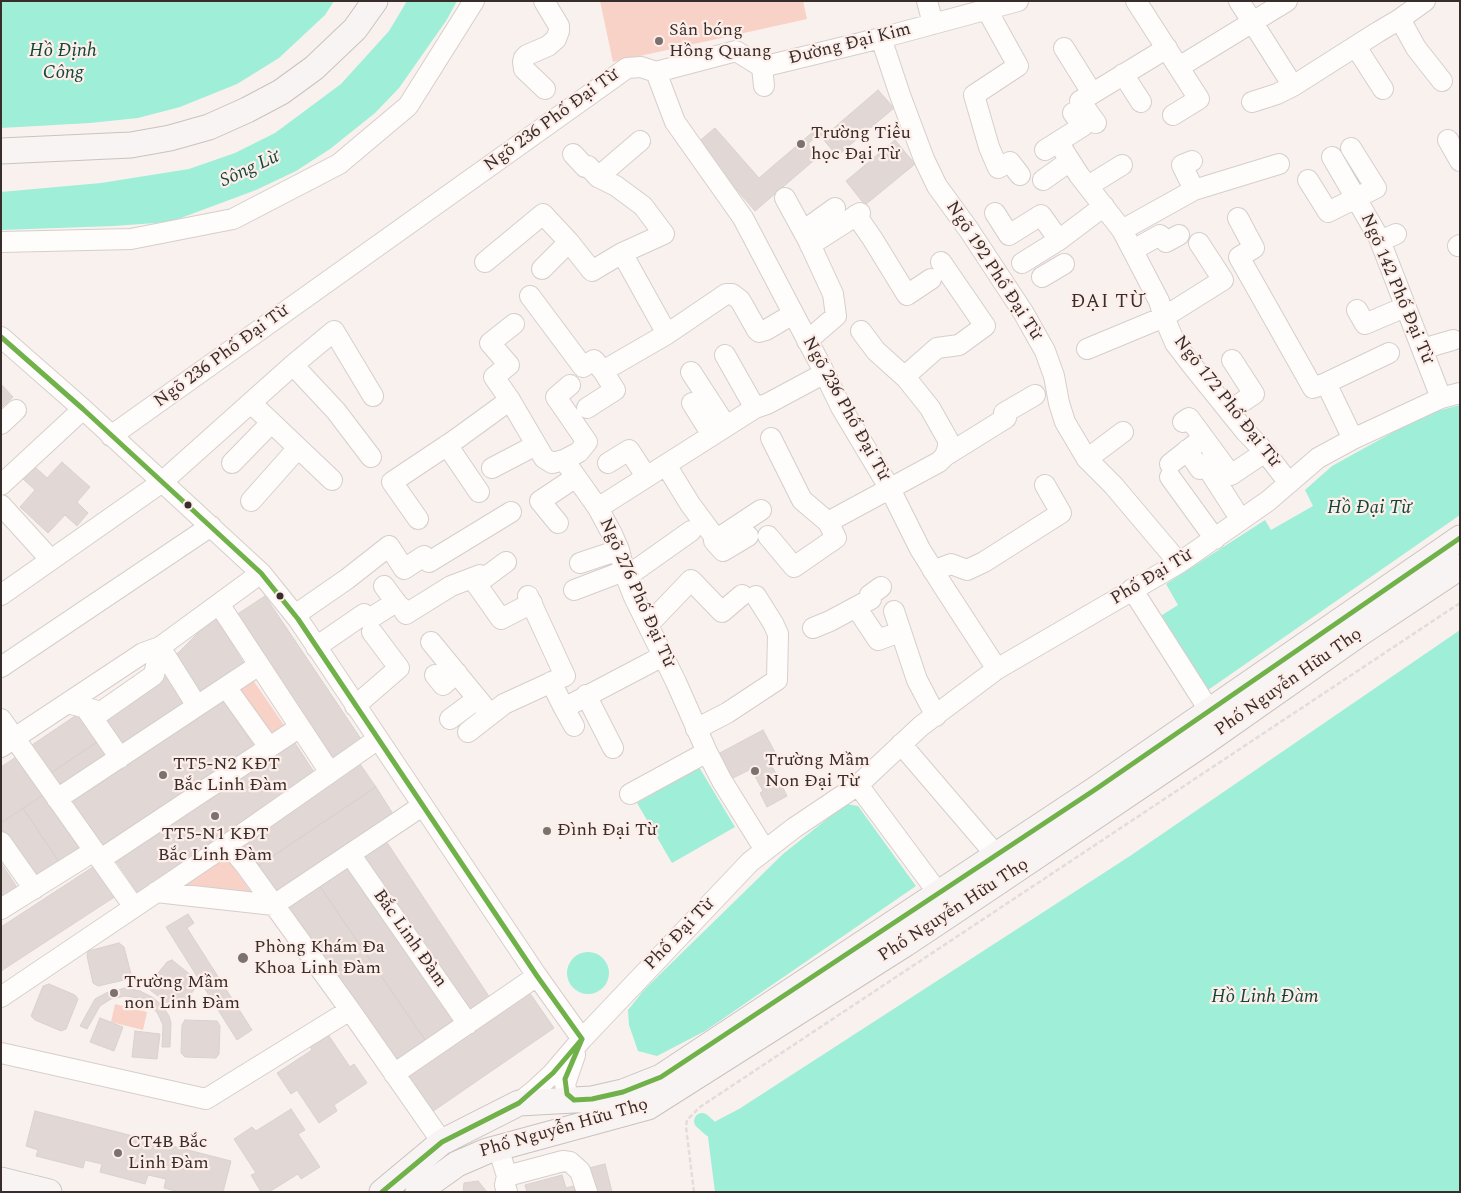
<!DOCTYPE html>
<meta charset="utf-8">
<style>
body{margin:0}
#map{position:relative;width:1461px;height:1193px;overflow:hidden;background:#f9f1ee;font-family:Spectral,serif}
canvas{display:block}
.frame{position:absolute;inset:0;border:2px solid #372d2a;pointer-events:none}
</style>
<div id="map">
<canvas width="1461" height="1193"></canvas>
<div class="frame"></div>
</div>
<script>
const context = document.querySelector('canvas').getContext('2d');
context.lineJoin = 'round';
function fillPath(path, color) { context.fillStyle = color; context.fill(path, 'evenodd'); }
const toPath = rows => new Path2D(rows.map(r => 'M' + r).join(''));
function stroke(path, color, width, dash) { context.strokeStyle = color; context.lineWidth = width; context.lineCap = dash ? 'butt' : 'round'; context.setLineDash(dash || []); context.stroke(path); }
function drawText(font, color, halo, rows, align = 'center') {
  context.font = font + ' Spectral,serif'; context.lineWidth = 4.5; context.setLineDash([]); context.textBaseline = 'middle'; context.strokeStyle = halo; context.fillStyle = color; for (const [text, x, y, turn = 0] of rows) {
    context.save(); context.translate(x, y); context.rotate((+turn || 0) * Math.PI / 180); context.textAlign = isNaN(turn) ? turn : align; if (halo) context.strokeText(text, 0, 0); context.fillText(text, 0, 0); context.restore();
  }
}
const green = toPath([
 [600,1,803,1,807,19,613,62],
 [253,680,286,728,269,740,236,692],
 [214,858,228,860,256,899,175,886],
 [115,1004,147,1012,143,1030,111,1022]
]);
const water = toPath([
 [1,1,334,1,325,15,279,58,237,84,180,107,138,118,90,123,1,128],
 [407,1,457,1,446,21,399,88,375,113,330,149,296,171,256,190,170,222,113,226,1,230,1,192,101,183,189,169,235,153,275,133,341,84,389,31],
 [1460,405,1460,515,1208,690,1159,617,1178,605,1166,584,1265,520,1271,530,1313,506,1305,490,1332,466,1426,414],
 [1460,630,1460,1192,715,1192,708,1137,716,1121,739,1109,1130,856],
 [699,767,735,827,672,863,637,803],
 [846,804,858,806,916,886,705,1031,657,1056,638,1051,629,1025,628,1010,644,990,783,854],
 '567 973a21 21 0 1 1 42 0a21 21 0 1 1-42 0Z'
]);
const canal = toPath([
 [702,1121,711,1129]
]);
const building = toPath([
 [878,90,894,108,837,156,819,134,808,144,819,156,755,211,697,143,715,128,759,178,821,125,828,133,878,90],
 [895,140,915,164,865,205,846,181,895,140],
 [1,384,13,397,1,408,1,384],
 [62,462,90,487,77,502,88,513,77,526,65,515,48,533,20,507,35,490,22,478,33,465,47,478,62,462],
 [265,596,361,739,329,760,233,617,265,596],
 [215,616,246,667,199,700,174,657,215,616],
 [169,675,188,705,120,748,101,718,169,675],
 [222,699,256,749,104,851,71,801,222,699],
 [81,712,100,740,48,775,29,747,81,712],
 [763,730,777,756,769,760,787,796,767,807,760,793,763,791,751,769,729,780,716,755,763,730],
 [100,740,112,758,60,793,48,775,100,740],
 [293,740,314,772,138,893,116,861,293,740],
 [19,755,45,794,1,823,1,767,19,755],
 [360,764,376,787,255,868,239,845,360,764],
 [376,787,395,817,274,898,255,868,376,787],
 [45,794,83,850,61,865,23,808,45,794],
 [23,808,61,865,36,881,1,830,1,823,23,808],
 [386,841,492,1001,469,1016,363,857,386,841],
 [1,863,18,889,1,900,1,863],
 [350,863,456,1018,425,1040,319,885,350,863],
 [96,865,116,896,1,971,1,927,96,865],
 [319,885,425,1040,393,1061,287,907,319,885],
 [188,914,194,923,187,928,252,1030,237,1040,166,927,188,914],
 [119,943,124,947,131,974,129,979,98,986,93,983,87,956,88,951,119,943],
 [172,960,197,980,197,986,180,1008,175,1009,150,990,149,984,167,962,172,960],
 [49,984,75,995,78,999,66,1029,61,1031,35,1020,31,1016,43,986,49,984],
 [125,988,140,991,152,997,162,1005,169,1016,171,1023,170,1047,162,1047,163,1025,158,1014,150,1004,138,998,125,996,111,999,100,1006,87,1029,80,1026,95,999,106,993,125,988],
 [529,992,554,1028,429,1114,404,1078,529,992],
 [100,1018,123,1027,114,1051,90,1042,100,1018],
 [185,1020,217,1021,220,1026,219,1054,216,1058,185,1057,181,1053,182,1025,185,1020],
 [135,1031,160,1034,157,1059,132,1057,135,1031],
 [327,1033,350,1067,354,1064,367,1083,334,1105,337,1111,319,1123,297,1090,291,1094,277,1073,312,1050,309,1045,327,1033],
 [291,1109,305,1130,298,1134,320,1167,301,1179,298,1174,269,1192,261,1192,251,1175,256,1173,234,1139,252,1127,256,1131,291,1109],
 [35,1111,231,1161,223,1192,179,1192,164,1188,166,1179,148,1175,145,1184,100,1172,102,1164,85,1160,83,1168,36,1156,38,1150,26,1146,35,1111],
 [605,1164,612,1192,595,1192,589,1168,605,1164],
 [562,1175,566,1188,573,1186,575,1192,527,1192,525,1185,562,1175],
 [478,1181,487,1192,463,1192,464,1183,478,1181]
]);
const path = toPath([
 [694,1192,686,1127,687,1120,700,1107,1460,603]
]);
const minor = toPath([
 [544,1,559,26,559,31,556,39,548,46,527,55,524,58,523,62,524,69,545,89],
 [927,1,933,24],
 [1136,1,1199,99,1173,115],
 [1239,1,1293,86],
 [987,10,1018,66,974,95,989,147,998,168,1010,162,1020,175],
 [1400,19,1416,48,1442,81],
 [881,38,900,95,924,159,937,186,969,230,1023,312,1045,351,1054,376,1059,403,1065,422,1078,444,1087,459,1113,485,1179,563],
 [1356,47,1383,89],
 [1064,48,1092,93],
 [762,67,764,86],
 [1179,67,1287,1],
 [656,72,675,122,743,218,821,366,841,407,890,489,920,549,943,586,997,669],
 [656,72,736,51,762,67,881,38,1018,1],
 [1123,74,1141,102],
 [1252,102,1277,94,1293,86,1378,32,1400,19,1425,1],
 [1096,123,1080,101,1167,48],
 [1448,140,1460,161],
 [1058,142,1079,175,1122,230,1159,301,1164,317,1175,343,1191,364,1245,431,1265,452,1289,483],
 [1045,150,1083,126,1073,113],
 [573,154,585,167,588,166,598,177,616,186,643,206,664,234,622,253],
 [1332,157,1379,238,1441,398],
 [1192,161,1182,165,1194,190],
 [598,177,640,141],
 [1043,180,1070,161],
 [1308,180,1328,212,1376,188,1351,148],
 [1088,186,1122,165],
 [785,198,809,242,833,294,836,316,807,341],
 [995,213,1009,235,1041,215,1059,240,1104,206],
 [856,215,872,238,907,295,931,279],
 [1238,218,1254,248,1239,257,1313,388,1326,383,1353,439],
 [1122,230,1194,190,1279,164],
 [803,231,835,208],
 [1380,241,1396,234],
 [1,242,131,239,233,219,339,164,408,106,474,1],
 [810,245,860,213],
 [1458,246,1460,245],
 [1133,250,1160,235,1166,242,1179,235],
 [485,262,543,214,569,242,592,271,622,253,667,334,726,294,732,294,740,300,757,330,759,332,766,330,793,314],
 [941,262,985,326,959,345,937,348,912,370,906,378,930,408,948,440,948,447,945,456],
 [1022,263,1059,240],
 [542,269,569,242],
 [1042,277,1064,264],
 [530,296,583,367,594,360,603,371,667,334],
 [1357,310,1365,324,1405,307],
 [514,324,490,343,509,365,494,377,510,400,544,458,552,463,564,460,598,508,612,534,619,550,626,577,634,597,676,682,707,752,722,781,765,850],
 [861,331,876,351,906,378],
 [1,337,83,409,261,573,298,619,537,976,582,1039],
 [1087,349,1164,317,1223,280,1199,243],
 [1422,349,1453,340],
 [725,355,755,408],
 [293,365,334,331,373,396],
 [691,372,726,426],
 [1326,383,1389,353],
 [251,403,332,480],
 [692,403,712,435],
 [587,408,615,390,603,371],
 [1229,411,1254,394,1232,360],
 [1183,422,1189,418,1231,475,1265,452],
 [1,424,16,410],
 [111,436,627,68,641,67,656,72],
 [771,438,802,500,828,522,939,462,945,456,1006,418,1004,413,1035,395],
 [447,445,479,492],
 [1187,450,1200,469,1205,464,1241,520],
 [1087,459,1123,432],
 [564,460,579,452,587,442,556,397,570,385],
 [232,463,271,423],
 [608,463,629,450,646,476],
 [1170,464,1198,442],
 [666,465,690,504,716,539],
 [492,468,536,445],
 [1170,477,1215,539],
 [1,485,83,409],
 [251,501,298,448],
 [1,505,50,559],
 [598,508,755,408,767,404,823,374],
 [418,519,392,482,455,440,510,400],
 [558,523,540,501,576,477],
 [748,536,723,551,714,541,761,510],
 [768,536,794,567,836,538,828,522],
 [580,563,619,550],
 [933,571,951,564,967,570,984,562,1061,513,1045,485],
 [626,577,691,531],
 [472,578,501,619,532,603],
 [384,586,398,605,402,608,406,614,451,586,480,575,483,579,506,562],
 [1132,589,1209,710],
 [574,590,624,571],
 [1,595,162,482,293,365,336,411,371,457],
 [219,604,329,771],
 [856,607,878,640,900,632],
 [894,611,917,680,936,716],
 [295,615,347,579,389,546,404,569,424,556,429,562,511,512],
 [648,625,691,580,722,612,742,595],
 [813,628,830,621,871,599,870,595,881,587],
 [431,642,490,714],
 [160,647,197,706],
 [316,647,364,614,369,619,396,602],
 [1,667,211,526],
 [435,675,443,685,457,673],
 [551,682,564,708,663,656],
 [226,687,269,747],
 [586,695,613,748],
 [68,703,101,712,154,675,160,647],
 [355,706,399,668,372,632],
 [85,707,120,758],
 [564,708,574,726],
 [1,719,134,907],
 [450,719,477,699],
 [696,729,727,713,777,680,778,634,773,623,756,596],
 [468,732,504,704,565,676,528,596],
 [901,744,996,855],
 [1,747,143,653,160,647,261,573],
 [858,785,939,894],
 [630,794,707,752],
 [57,799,259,665],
 [1,842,34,889],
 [228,844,246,866,350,1010,442,1142],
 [350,854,468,1024],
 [101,859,300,727],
 [156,892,274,905,422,806],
 [1,909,94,851],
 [1,997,228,844,378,739],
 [1,1053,206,1099,350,1010],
 [394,1074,537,976],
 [574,1100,567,1094,565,1084,575,1055],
 [519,1103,536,1089,553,1073,582,1039,750,862,794,828,858,785,921,726,997,669,1179,563,1268,501,1318,458,1353,439,1441,398,1460,393],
 [498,1148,507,1176,505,1185,507,1192],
 [507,1176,563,1161,570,1162,580,1171,587,1192]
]);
const major = toPath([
 [1,151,131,145,170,138,209,127,247,110,281,92,314,68,355,29,375,1],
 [1,1180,49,1192],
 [382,1192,442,1142,519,1103,592,1099,623,1092,661,1077,1096,789,1460,538],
 [418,1192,457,1164,487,1151,648,1107,905,944,992,886,1204,743,1362,632,1460,567]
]);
const bus1 = toPath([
 [1,337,83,409,261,573,298,619,537,976,582,1039],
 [582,1039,565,1079,567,1094,574,1100,592,1099,623,1092,661,1077,1096,789,1460,538],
 [382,1192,442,1142,519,1103,553,1073,582,1039]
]);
const markers = [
 [659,41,5,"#7b726f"],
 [801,144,5,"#7b726f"],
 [188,505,4.5,"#372d2a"],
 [280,596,4.5,"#372d2a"],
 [755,771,5,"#7b726f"],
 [163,775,5,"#7b726f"],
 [215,816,5,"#7b726f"],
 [547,831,5,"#7b726f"],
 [243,958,6,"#7b726f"],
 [114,993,5,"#7b726f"],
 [118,1153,5,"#7b726f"]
];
const poiNames = [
 ["Sân bóng",669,31],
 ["Hồng Quang",669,52],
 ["Trường Tiểu",811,134],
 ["học Đại Từ",811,155],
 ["Trường Mầm",765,761],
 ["Non Đại Từ",765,782],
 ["TT5-N2 KĐT",173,765],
 ["Bắc Linh Đàm",173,786],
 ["Đình Đại Từ",557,831],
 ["TT5-N1 KĐT",215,835,"center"],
 ["Bắc Linh Đàm",215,856,"center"],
 ["Phòng Khám Đa",254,948],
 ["Khoa Linh Đàm",254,969],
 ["Trường Mầm",124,983],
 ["non Linh Đàm",124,1004],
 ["CT4B Bắc",128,1143],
 ["Linh Đàm",128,1164]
];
const streetNames = [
 ["Đường Đại Kim",850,45,-14],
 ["Ngõ 236 Phố Đại Từ",552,121,-36],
 ["Ngõ 192 Phố Đại Từ",993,271,57],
 ["Ngõ 142 Phố Đại Từ",1396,289,67],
 ["Ngõ 236 Phố Đại Từ",222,357,-36],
 ["Ngõ 172 Phố Đại Từ",1226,402,52],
 ["Ngõ 236 Phố Đại Từ",845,409,61],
 ["Phố Đại Từ",1152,578,-31],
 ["Ngõ 276 Phố Đại Từ",636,593,66],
 ["Phố Nguyễn Hữu Thọ",1289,683,-35],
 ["Phố Nguyễn Hữu Thọ",954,911,-33],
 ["Phố Đại Từ",680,935,-46],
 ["Bắc Linh Đàm",409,939,55],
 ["Phố Nguyễn Hữu Thọ",564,1129,-16]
];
const waterNames = [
 ["Hồ Định",63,52],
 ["Công",63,74],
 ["Sông Lừ",250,170,-25],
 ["Hồ Đại Từ",1369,509],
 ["Hồ Linh Đàm",1265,998]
];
const neighbourhoodNames = [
 ["ĐẠI TỪ",1108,303]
];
fillPath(green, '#f8d2c7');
fillPath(water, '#9eeed8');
stroke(canal, '#9eeed8', 16);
fillPath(building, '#e1d8d5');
stroke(building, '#d9d1ce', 1);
stroke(minor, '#d6cecb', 22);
stroke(major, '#cac2bf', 27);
stroke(path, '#e0dddc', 2.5, [5, 2.5]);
stroke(minor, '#fefdfc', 20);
stroke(major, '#f8f4f3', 25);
stroke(bus1, '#70b14a', 5);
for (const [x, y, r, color] of markers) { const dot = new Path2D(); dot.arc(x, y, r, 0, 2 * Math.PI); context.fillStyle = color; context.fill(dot); stroke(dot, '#feeee9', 2); }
drawText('18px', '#372d2a', '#feeee9', poiNames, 'left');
drawText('18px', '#372d2a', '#feeee9', streetNames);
drawText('italic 19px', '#11463a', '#feeee9', waterNames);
context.letterSpacing = '1px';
drawText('19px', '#372d2a', '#feeee9', neighbourhoodNames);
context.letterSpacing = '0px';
</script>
